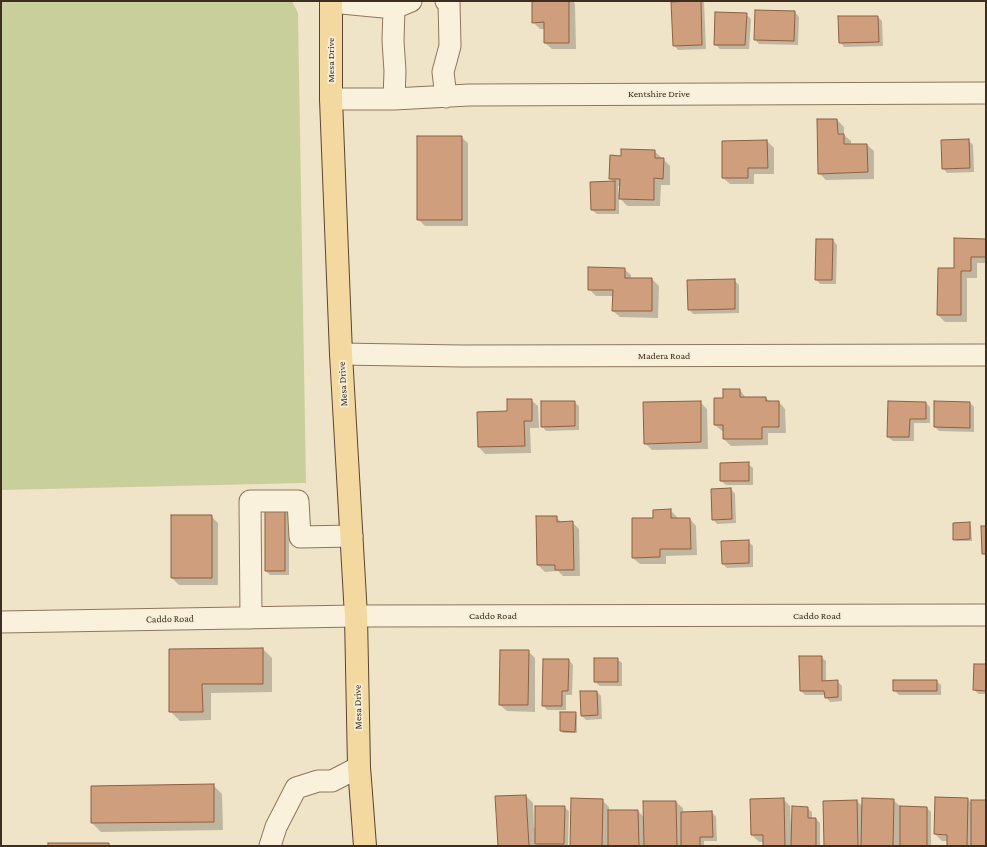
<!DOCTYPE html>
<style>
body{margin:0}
#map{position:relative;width:987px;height:847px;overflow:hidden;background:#f0e4c8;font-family:"Crimson Pro",serif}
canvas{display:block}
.frame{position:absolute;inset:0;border:2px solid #3d2e20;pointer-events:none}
</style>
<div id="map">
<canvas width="987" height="847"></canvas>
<div class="frame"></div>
</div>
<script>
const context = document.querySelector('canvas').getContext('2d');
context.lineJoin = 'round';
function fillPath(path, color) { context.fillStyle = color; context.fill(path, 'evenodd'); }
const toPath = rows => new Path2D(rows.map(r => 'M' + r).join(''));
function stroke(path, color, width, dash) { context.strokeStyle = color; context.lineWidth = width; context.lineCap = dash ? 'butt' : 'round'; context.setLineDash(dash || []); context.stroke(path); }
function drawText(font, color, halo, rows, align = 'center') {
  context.font = font + ' "Crimson Pro",serif'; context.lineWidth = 3.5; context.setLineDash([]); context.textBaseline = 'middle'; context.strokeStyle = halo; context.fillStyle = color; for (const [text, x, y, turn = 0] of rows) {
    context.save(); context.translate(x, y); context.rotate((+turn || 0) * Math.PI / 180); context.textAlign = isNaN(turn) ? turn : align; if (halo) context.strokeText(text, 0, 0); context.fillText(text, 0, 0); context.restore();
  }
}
const green = toPath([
 [1,1,292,1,298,13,306,483,1,490]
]);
const shadow = toPath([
 [533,1,573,1,575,4,576,49,552,49,545,43,545,29,540,29,533,22],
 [688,1,704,1,706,49,678,50,674,45],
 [795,12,799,17,798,45,759,44,755,39],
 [746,14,751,19,749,49,720,49,715,44],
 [878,17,882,21,883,46,844,47,840,42],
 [837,120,844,127,844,135,851,141,851,145,867,145,874,151,874,179,826,180,819,173],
 [461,137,468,143,468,226,425,226,418,219],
 [968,140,973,145,974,172,947,173,943,168],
 [767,141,774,148,774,174,754,174,754,184,730,184,723,178],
 [654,151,661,157,661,159,663,159,670,166,670,185,661,185,660,206,627,206,619,197,619,214,597,214,592,210,591,183,614,182,610,179,622,157],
 [618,186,621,186,620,195,619,195],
 [817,240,833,240,837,245,836,284,820,284,816,279],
 [986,240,986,263,977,263,977,278,967,278,967,322,945,322,938,315,955,269],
 [624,269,631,275,631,279,652,279,659,286,658,318,620,317,613,311,614,296,596,296,589,289],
 [734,280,739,285,739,313,693,314,689,309],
 [740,390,746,398,766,398,770,402,779,402,785,409,786,433,768,433,768,445,731,446,724,439,724,431,722,431,715,425,724,399],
 [531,400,538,406,539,428,530,428,531,453,485,454,479,447,508,412],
 [574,402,579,406,579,430,546,431,542,426],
 [700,402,707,409,708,449,652,450,645,443],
 [926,403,930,407,930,423,914,423,914,441,893,441,888,437],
 [970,403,974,407,974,432,939,431,935,427],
 [748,464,753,468,753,485,726,485,721,481],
 [731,489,735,494,736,523,717,524,713,519],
 [285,508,289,513,289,575,270,575,266,571],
 [670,510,677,517,677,519,690,519,696,526,697,555,666,556,666,564,640,564,633,558,654,518],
 [211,516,218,523,218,585,179,585,172,578],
 [556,517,562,523,572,522,579,529,580,576,563,576,558,571,545,572,538,565],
 [969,523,971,525,972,541,956,541,954,539],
 [748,541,753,546,753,567,727,568,722,563],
 [263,649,272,658,272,692,211,693,211,720,180,721,170,711,170,650],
 [528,651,535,658,535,712,507,711,500,705],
 [800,657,821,657,826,661,826,681,837,681,842,686,842,701,830,702,826,697,826,695,805,695,801,691],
 [617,659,622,663,622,686,600,686,595,682],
 [569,660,573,665,572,695,566,695,566,710,547,710,543,705],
 [986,665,986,694,979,694,974,690],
 [936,681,941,685,941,695,899,695,894,690],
 [597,692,601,696,602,719,586,720,582,716],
 [575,713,577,715,577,733,563,733,561,731],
 [213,785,222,794,223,830,101,832,92,823],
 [526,796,533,803,534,828,564,807,569,811,568,846,538,846,535,843,535,846,499,846],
 [783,799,790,806,791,826,792,826,807,808,812,812,812,819,816,819,820,823,820,846,764,846,764,842,759,842,752,835,751,800],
 [968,799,972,804,986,801,986,846,948,846,948,841,942,841,935,834],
 [602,800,609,807,609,811,638,811,644,817,676,802,683,808,683,813,712,812,716,817,717,841,704,841,704,846,571,846],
 [893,800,900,806,927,808,931,812,931,846,825,846,857,801,863,807]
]);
const building = toPath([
 [532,1,569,1,569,43,544,43,544,22,532,23,532,1],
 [687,1,701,1,702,45,673,46,671,2,687,1],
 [755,10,795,11,794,41,754,40,755,10],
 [715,12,747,13,745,45,714,45,715,12],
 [838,16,878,16,879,42,839,43,838,16],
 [817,119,837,119,838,134,844,134,844,144,867,144,868,172,818,174,817,119],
 [417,136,462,136,462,220,417,220,417,136],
 [969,139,970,168,942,169,941,140,969,139],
 [767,140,768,168,748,168,748,178,722,178,722,141,767,140],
 [621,149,655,150,655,158,664,158,663,179,654,178,654,200,619,199,620,179,609,179,610,155,621,156,621,149],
 [615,181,615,210,591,210,590,182,615,181],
 [954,238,986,239,986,257,971,257,971,271,961,271,961,315,937,315,938,268,954,268,954,238],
 [816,239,833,239,832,280,815,280,816,239],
 [588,267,625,268,625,278,652,278,652,311,612,311,613,290,588,290,588,267],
 [735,279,735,309,688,310,687,280,735,279],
 [723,389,740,389,740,397,766,397,766,401,779,401,779,427,762,427,762,439,723,439,723,425,714,425,714,398,723,398,723,389],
 [507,399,532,399,532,421,524,421,525,446,478,447,477,412,507,411,507,399],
 [541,401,575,401,575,426,541,427,541,401],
 [701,401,701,442,644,444,643,402,701,401],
 [888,401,926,402,926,419,910,419,909,437,887,437,888,401],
 [934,401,970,402,970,428,934,427,934,401],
 [749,462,749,481,720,481,720,463,749,462],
 [731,488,732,519,712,520,711,489,731,488],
 [265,507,285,507,285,571,265,571,265,507],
 [671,509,671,518,690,518,691,549,660,549,660,557,632,558,632,518,653,518,653,510,671,509],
 [171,515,212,515,212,578,171,578,171,515],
 [536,516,557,516,557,522,573,521,574,570,555,570,555,565,537,565,536,516],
 [970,522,970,539,953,540,953,523,970,522],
 [981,526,986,526,986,554,982,554,981,526],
 [749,540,749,563,722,564,721,541,749,540],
 [263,648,263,684,202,684,203,712,169,712,169,649,263,648],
 [500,650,529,650,528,705,499,705,500,650],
 [799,656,822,656,822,681,838,680,838,697,825,698,824,691,800,691,799,656],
 [594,658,618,658,618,682,594,682,594,658],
 [543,659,569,659,568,691,562,691,562,706,542,706,543,659],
 [974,664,986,664,986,691,973,690,974,664],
 [893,680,937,680,937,691,893,691,893,680],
 [580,691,597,691,598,715,581,716,580,691],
 [560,712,576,712,575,732,560,731,560,712],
 [214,784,214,822,91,823,91,786,214,784],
 [526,795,529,846,498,846,495,796,526,795],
 [935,797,968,798,967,846,947,846,947,835,934,834,935,797],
 [571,798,603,799,602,846,570,846,571,798],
 [784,798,785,846,763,846,763,835,751,835,750,799,784,798],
 [862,798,894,799,893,846,861,846,862,798],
 [857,800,858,846,824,846,823,801,857,800],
 [971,800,986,800,986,846,971,846,971,800],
 [643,801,676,801,677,846,644,846,643,801],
 [535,806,565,806,564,844,535,844,535,806],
 [792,806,808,807,808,818,816,818,816,846,791,846,792,806],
 [900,806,927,807,927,846,900,846,900,806],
 [608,810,638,810,639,846,608,846,608,810],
 [712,811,713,837,700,837,700,846,681,846,681,812,712,811],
 [48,843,109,843,109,846,48,846,48,843]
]);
const minor = toPath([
 [446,1,449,2,450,46,443,72,446,97],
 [331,2,394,8,411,1],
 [394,8,393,41,395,71,394,99],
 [331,99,394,99,469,95,986,93],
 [341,354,461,356,986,355],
 [251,618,250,501,298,501,300,537,352,536],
 [1,622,356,616,986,615],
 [270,846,276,827,296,788,318,781,332,781,359,767]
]);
const major = toPath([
 [331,1,331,99,341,354,356,616,359,767,365,846]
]);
const streetNames = [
 ["Mesa Drive",331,60,-90],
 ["Kentshire Drive",659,94],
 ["Madera Road",664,356],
 ["Mesa Drive",343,384,-93],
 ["Caddo Road",493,616],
 ["Caddo Road",817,616],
 ["Caddo Road",170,619,-1],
 ["Mesa Drive",358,707,-91]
];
fillPath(green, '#c9cf9b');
fillPath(shadow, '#0003');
fillPath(building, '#cf9f7d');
stroke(building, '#8d5f41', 1);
stroke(minor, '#8d765c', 23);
stroke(major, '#5b4430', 24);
stroke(minor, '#faf1dc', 21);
stroke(major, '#f3d9a0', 22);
drawText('10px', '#3d2e20', '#f7eed8', streetNames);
</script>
